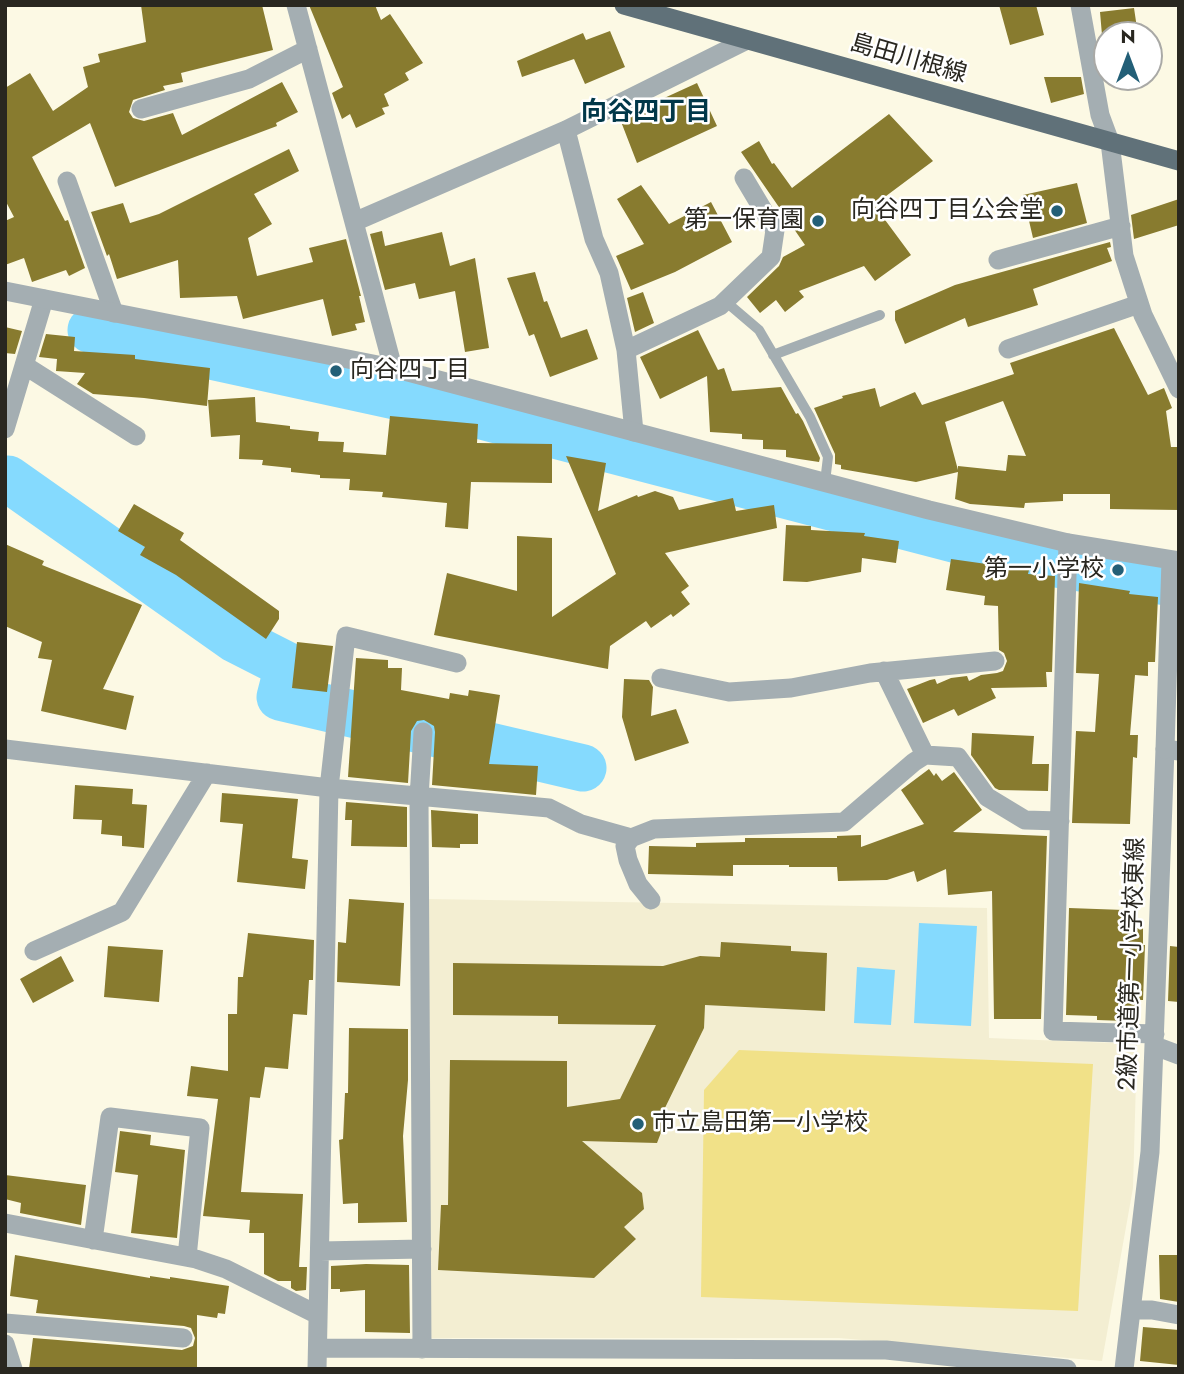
<!DOCTYPE html>
<meta charset="utf-8">
<style>
body{margin:0}
#map{position:relative;width:1184px;height:1374px;overflow:hidden;background:#fcf9e4;font-family:Jost,sans-serif}
canvas{display:block}
.frame{position:absolute;inset:0;border:7px solid #292720;pointer-events:none}
.north{position:absolute;left:1093px;top:21px;width:70px;height:70px;box-sizing:border-box;background:#fff;border:2px solid #a9a9a6;border-radius:50%;rotate:0deg;font-size:19px;font-weight:700;line-height:28px;text-align:center;color:#292720}
.north::after{content:'';display:block;margin:auto;width:24px;height:32px;background:#235f77;clip-path:polygon(50% 0,100% 100%,50% 72%,0 100%)}
</style>
<div id="map">
<canvas width="1184" height="1374"></canvas>
<div class="frame"></div>
<div class="north">N</div>
</div>
<script>
const context = document.querySelector('canvas').getContext('2d');
context.lineJoin = 'round';
function fillPath(path, color) { context.fillStyle = color; context.fill(path, 'evenodd'); }
const toPath = rows => new Path2D(rows.map(r => 'M' + r).join(''));
function stroke(path, color, width, dash) { context.strokeStyle = color; context.lineWidth = width; context.lineCap = dash ? 'butt' : 'round'; context.setLineDash(dash || []); context.stroke(path); }
function drawText(font, color, halo, rows, align = 'center') {
  context.font = font + ' Jost,"Noto Sans JP",sans-serif'; context.lineWidth = 5; context.setLineDash([]); context.textBaseline = 'middle'; context.strokeStyle = halo; context.fillStyle = color; for (const [text, x, y, turn = 0] of rows) {
    context.save(); context.translate(x, y); context.rotate((+turn || 0) * Math.PI / 180); context.textAlign = isNaN(turn) ? turn : align; if (halo) context.strokeText(text, 0, 0); context.fillText(text, 0, 0); context.restore();
  }
}
const built = toPath([
 [427,899,987,908,989,1038,1137,1044,1133,1188,1102,1361,839,1338,425,1338]
]);
const green = toPath([
 [739,1050,1093,1064,1078,1311,701,1297,704,1090]
]);
const water = toPath([
 [919,923,977,926,971,1026,914,1023],
 [857,967,895,970,891,1025,854,1023]
]);
const river = toPath([
 [91,330,455,409,1038,561,1179,584],
 [8,479,235,639,288,666,280,697,583,768]
]);
const building = toPath([
 [141,5,262,5,273,50,181,73,183,82,163,86,165,90,133,100,129,112,133,118,144,121,173,113,182,135,282,82,298,112,276,123,277,126,115,187,90,123,32,157,65,221,68,220,85,268,69,276,66,270,32,282,24,258,5,265,5,221,14,217,5,200,5,88,30,73,53,111,88,87,83,67,100,62,98,54,146,42],
 [309,5,375,5,381,20,390,14,423,63,405,73,409,80,384,94,389,106,382,108,385,114,356,128,350,114,342,119,332,93,343,87],
 [999,5,1036,5,1044,35,1010,45],
 [1134,8,1138,35,1102,35,1100,12],
 [610,31,625,67,585,84,574,59,522,77,517,61,583,33,586,40],
 [1044,77,1081,77,1084,94,1051,103],
 [697,83,717,126,637,163,620,119,650,108,649,105],
 [889,114,933,161,874,205,911,255,875,281,864,266,799,291,804,297,785,312,776,300,760,313,747,297,779,266,783,257,805,245,741,152,759,141,772,164,774,163,792,188],
 [289,149,299,171,254,194,272,224,248,238,257,276,313,262,309,248,346,239,361,296,359,296,365,322,355,324,357,330,332,336,323,299,243,319,237,296,180,298,178,260,117,279,109,254,107,256,91,212,123,203,130,223,159,214],
 [1077,183,1087,223,1033,238,1023,195],
 [641,185,669,224,711,202,732,242,675,272,631,290,616,256,644,244,617,199],
 [1179,199,1179,225,1134,239,1131,215],
 [382,231,385,246,442,232,450,266,475,258,489,348,465,352,455,291,419,299,415,283,385,290,370,234],
 [1110,242,1111,247,1107,248,1112,261,1033,289,1038,305,968,327,965,318,905,344,895,320,895,311,955,285],
 [535,272,544,302,547,301,561,338,587,329,598,359,550,377,534,334,529,336,507,278],
 [643,292,654,323,635,332,627,298],
 [5,327,22,331,15,354,5,353],
 [1114,328,1148,395,1164,388,1172,408,1166,411,1171,447,1179,447,1179,510,1110,509,1110,494,1063,494,1063,501,1025,503,1024,508,970,504,955,499,958,472,916,482,841,469,841,465,835,464,835,454,814,408,843,398,842,396,875,388,880,407,915,392,922,405,1014,374,1010,363],
 [1003,401,1026,456,1008,455,1006,471,958,466,958,470,945,422],
 [698,330,718,370,724,368,732,391,781,387,796,414,798,413,803,421,820,458,819,462,786,457,786,450,763,449,763,440,742,439,742,434,710,432,707,376,660,399,640,357],
 [46,334,75,337,74,351,135,355,135,359,210,368,207,406,144,398,93,394,77,384,85,373,56,371,57,359,39,357],
 [255,397,256,422,290,426,290,429,319,432,318,441,344,442,343,452,386,455,390,416,478,424,477,443,552,444,552,483,471,482,468,529,445,527,447,503,382,497,383,492,349,490,350,479,320,478,320,475,291,472,291,468,262,465,263,460,239,459,240,435,211,437,208,400],
 [566,456,606,463,598,511,637,495,638,497,655,491,673,497,679,510,733,498,736,511,774,505,777,528,665,553,689,586,681,592,690,604,673,617,671,614,651,628,646,621,610,646,608,669,434,635,447,573,517,591,517,536,552,538,552,617,616,574],
 [134,504,184,533,180,540,279,611,279,619,266,639,176,575,140,555,145,547,118,531],
 [786,525,811,526,811,530,865,533,864,536,899,541,896,563,862,558,861,572,807,582,783,581],
 [5,544,44,561,42,565,142,605,103,689,134,696,126,730,41,711,52,660,38,658,42,642,5,626],
 [951,559,1029,570,1028,574,1055,576,1052,672,1046,672,1047,687,991,688,996,698,958,716,954,709,923,723,907,689,930,680,935,679,937,684,951,678,967,676,969,681,981,675,997,673,1003,671,1007,661,1004,653,999,650,998,606,984,605,985,596,946,590],
 [1079,583,1130,591,1129,594,1158,597,1155,662,1148,662,1148,676,1135,675,1130,735,1138,735,1137,758,1133,757,1130,824,1072,823,1076,731,1095,732,1099,674,1076,673],
 [297,642,333,646,327,692,292,688],
 [356,658,388,660,388,668,402,668,401,690,449,699,450,693,468,696,469,690,500,695,489,764,538,766,536,795,432,785,435,732,434,726,424,720,417,721,411,731,408,783,348,777],
 [624,679,649,680,653,687,651,716,676,709,689,743,635,761,622,717],
 [972,733,1034,736,1032,764,1049,764,1048,791,999,790,995,788,971,755],
 [929,769,934,776,936,773,942,781,954,772,982,810,953,832,1047,836,1041,1019,994,1019,992,891,948,895,946,869,917,882,914,871,887,880,838,881,837,867,789,867,789,865,733,865,733,876,648,874,649,846,696,847,696,843,745,842,745,838,837,838,837,836,861,835,861,847,924,824,901,790],
 [75,785,133,789,132,804,147,805,144,848,122,846,122,836,101,834,102,820,73,819],
 [222,793,298,799,292,858,308,860,305,889,237,882,243,824,220,822],
 [346,802,407,807,407,847,351,846,352,820,345,820],
 [431,810,478,814,478,844,460,844,460,848,432,847],
 [349,899,404,903,400,986,337,982,338,942,346,943],
 [1069,908,1124,910,1123,928,1143,928,1143,945,1145,945,1143,1000,1139,1000,1138,1017,1126,1017,1126,1021,1097,1020,1097,1016,1066,1015],
 [248,933,314,940,313,980,309,980,307,1015,293,1014,288,1069,265,1067,260,1098,250,1097,241,1192,303,1194,299,1267,307,1267,306,1290,296,1291,291,1288,291,1281,278,1281,264,1274,264,1233,249,1233,250,1220,203,1216,218,1099,187,1096,191,1066,228,1071,228,1014,237,1014,238,977,243,977],
 [721,942,791,946,791,951,827,953,825,1011,705,1005,704,1028,662,1114,665,1122,657,1143,582,1141,642,1193,644,1209,624,1227,636,1239,594,1278,438,1270,441,1205,448,1205,450,1060,567,1061,567,1107,620,1099,656,1025,558,1024,558,1016,453,1015,453,963,663,966,700,956,720,957],
 [108,946,163,950,159,1002,104,997],
 [1170,946,1179,947,1179,1002,1168,1001],
 [61,956,74,981,33,1003,20,979],
 [349,1028,408,1029,408,1080,403,1136,407,1222,358,1223,358,1203,343,1204,339,1140,343,1139,345,1093,348,1093],
 [120,1131,151,1135,150,1145,185,1150,177,1238,131,1233,138,1175,115,1172],
 [5,1175,86,1185,81,1225,20,1213,21,1203,5,1199],
 [15,1255,150,1278,150,1276,170,1279,170,1277,229,1286,225,1314,218,1313,217,1318,197,1315,197,1369,29,1369,33,1338,182,1350,193,1346,195,1338,191,1328,184,1326,36,1313,38,1300,10,1296],
 [1159,1255,1179,1255,1179,1302,1160,1299],
 [366,1264,409,1265,410,1333,365,1332,365,1290,340,1292,340,1289,331,1289,331,1266],
 [1143,1327,1179,1330,1179,1365,1140,1361]
]);
const service = toPath([
 [725,301,759,330,810,417,828,457,825,482],
 [773,355,880,315]
]);
const minor = toPath([
 [296,5,393,368],
 [1080,5,1100,115,1110,142,1124,256,1143,315,1179,389],
 [141,109,249,79,308,49],
 [566,130,594,239,609,273,626,350],
 [67,181,114,313],
 [354,222,566,130,747,40],
 [998,260,1121,226],
 [1008,349,1139,304],
 [24,365,136,436],
 [5,429,44,299],
 [634,432,626,350,720,306,771,257,775,230,744,178],
 [1068,543,1053,1031,1155,1034],
 [884,671,925,755],
 [661,678,729,692,791,688,870,673,995,661],
 [5,749,329,788,549,808,581,824,631,838],
 [651,900,638,884,628,860,625,846,631,838,654,829,844,822,914,762,925,755,958,757,987,797,1025,820,1060,821],
 [34,951,122,912,207,773],
 [1155,1046,1179,1055],
 [5,1223,196,1259,226,1269,318,1315],
 [93,1240,110,1117,200,1128,187,1257],
 [320,1251,422,1249],
 [1131,1310,1152,1310,1179,1315],
 [5,1323,183,1338],
 [5,1344,13,1369],
 [318,1348,886,1350,1067,1369],
 [422,1349,419,798,423,732],
 [317,1369,329,788,346,636,457,663],
 [1124,1369,1150,1152,1165,749,1179,751]
]);
const tertiary = toPath([
 [5,291,393,368,929,510,1068,543,1179,561],
 [1165,749,1171,560]
]);
const primary = toPath([
 [624,5,1179,161]
]);
const markers = [
 [1057,211,7,"#235f77"],
 [818,221,7,"#235f77"],
 [336,371,7,"#235f77"],
 [1118,570,7,"#235f77"],
 [638,1124,7,"#235f77"]
];
const streetNames = [
 ["島田川根線",908,60,16],
 ["2級市道第一小学校東線",1133,964,-88]
];
const poiNames = [
 ["向谷四丁目公会堂",1043,211],
 ["第一保育園",804,221],
 ["向谷四丁目",350,371,"left"],
 ["第一小学校",1104,570],
 ["市立島田第一小学校",652,1124,"left"]
];
const neighbourhoodNames = [
 ["向谷四丁目",646,114]
];
fillPath(built, '#f3eed2');
fillPath(green, '#f1e188');
fillPath(water, '#85dafe');
stroke(river, '#85dafe', 47);
fillPath(building, '#887b2f');
stroke(service, '#a4aeb2', 10);
stroke(minor, '#a4aeb2', 19);
stroke(tertiary, '#a4aeb2', 19);
stroke(primary, '#607179', 19);
for (const [x, y, r, color] of markers) { const dot = new Path2D(); dot.arc(x, y, r, 0, 2 * Math.PI); context.fillStyle = color; context.fill(dot); stroke(dot, '#fff', 2.5); }
drawText('24px', '#292720', '#fff', streetNames);
drawText('24px', '#292720', '#fff', poiNames, 'right');
drawText('bold 26px', '#013749', '#fff', neighbourhoodNames);
</script>
